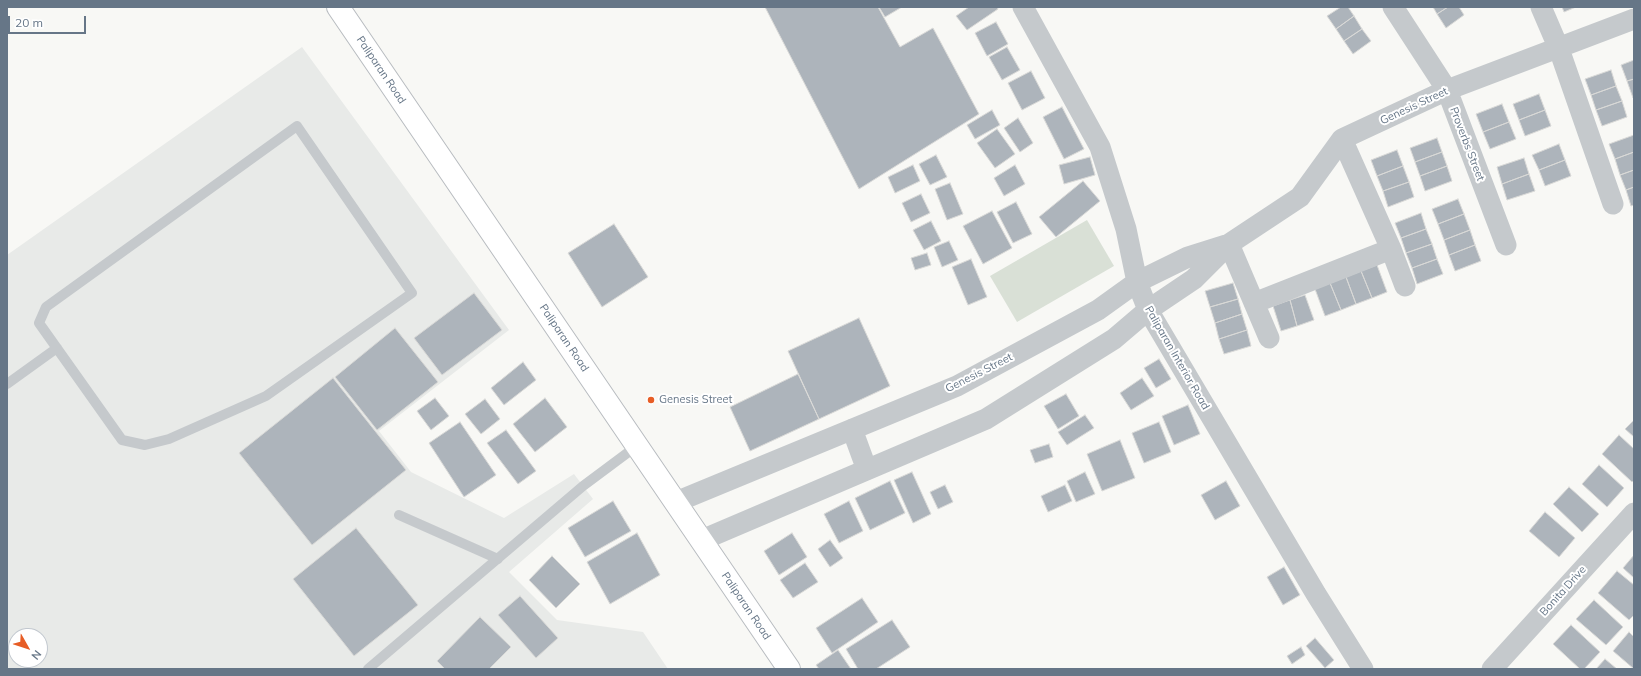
<!DOCTYPE html>
<style>
body{margin:0}
#map{position:relative;width:1641px;height:676px;overflow:hidden;background:#f8f8f5;font-family:Mulish,sans-serif}
canvas{display:block}
.frame{position:absolute;inset:0;border:8px solid #667687;pointer-events:none}
.north{position:absolute;left:8px;top:628px;width:40px;height:40px;box-sizing:border-box;background:#fff;border:1px solid #c2c8cf;border-radius:50%;rotate:129deg;font-size:11px;font-weight:700;line-height:16px;text-align:center;color:#667687}
.north::after{content:'';display:block;margin:auto;width:14px;height:18px;background:#e75d25;clip-path:polygon(50% 0,100% 100%,50% 72%,0 100%)}
.scale{position:absolute;left:8px;top:16px;width:78px;height:18px;box-sizing:border-box;border:2px solid #667687;border-top:0;padding-left:5px;font-size:12px;line-height:14px;white-space:nowrap;color:#667687;-webkit-text-stroke:3px #fff;paint-order:stroke}
</style>
<div id="map">
<canvas width="1641" height="676"></canvas>
<div class="frame"></div>
<div class="north">N</div>
<div class="scale">20 m</div>
</div>
<script>
const context = document.querySelector('canvas').getContext('2d');
context.lineJoin = 'round';
function fillPath(path, color) { context.fillStyle = color; context.fill(path, 'evenodd'); }
const toPath = rows => new Path2D(rows.map(r => 'M' + r).join(''));
function stroke(path, color, width, dash) { context.strokeStyle = color; context.lineWidth = width; context.lineCap = dash ? 'butt' : 'round'; context.setLineDash(dash || []); context.stroke(path); }
function drawText(font, color, halo, rows, align = 'center') {
  context.font = font + ' Mulish,sans-serif'; context.lineWidth = 4; context.setLineDash([]); context.textBaseline = 'middle'; context.strokeStyle = halo; context.fillStyle = color; for (const [text, x, y, turn = 0] of rows) {
    context.save(); context.translate(x, y); context.rotate((+turn || 0) * Math.PI / 180); context.textAlign = isNaN(turn) ? turn : align; if (halo) context.strokeText(text, 0, 0); context.fillText(text, 0, 0); context.restore();
  }
}
const built = toPath([
 [302,47,509,330,379,431,411,472,504,518,574,474,593,499,509,572,557,620,643,632,668,669,7,669,7,255],
 [16,636,40,636,40,660,16,660]
]);
const green = toPath([
 [1087,220,1114,266,1017,322,990,276]
]);
const building = toPath([
 [765,7,878,7,900,47,933,28,979,114,859,189,765,7],
 [879,7,902,7,885,17,879,7],
 [969,7,997,7,998,9,967,30,956,16,969,7],
 [1341,7,1348,7,1354,16,1336,29,1327,16,1341,7],
 [1433,7,1448,7,1437,14,1433,7],
 [1448,7,1459,7,1464,15,1446,28,1437,14,1448,7],
 [1562,7,1576,7,1564,12,1562,7],
 [1354,16,1362,29,1344,41,1336,29,1354,16],
 [996,22,1008,44,987,56,975,33,996,22],
 [1362,29,1371,41,1353,54,1344,41,1362,29],
 [1007,47,1020,70,1002,80,989,57,1007,47],
 [1634,60,1634,79,1627,81,1621,65,1634,60],
 [1611,70,1616,86,1591,95,1585,79,1611,70],
 [1031,71,1045,98,1022,110,1008,83,1031,71],
 [1634,79,1634,97,1633,98,1627,81,1634,79],
 [1616,86,1622,101,1596,110,1591,95,1616,86],
 [1539,94,1545,110,1519,120,1513,104,1539,94],
 [1622,101,1627,117,1602,126,1596,110,1622,101],
 [1502,104,1509,122,1483,132,1476,114,1502,104],
 [1062,107,1084,149,1064,159,1043,117,1062,107],
 [992,110,1000,125,975,139,967,125,992,110],
 [1545,110,1551,126,1525,136,1519,120,1545,110],
 [1018,118,1033,143,1020,152,1004,128,1018,118],
 [1509,122,1516,139,1490,149,1483,132,1509,122],
 [997,129,1015,154,995,168,977,143,997,129],
 [1634,135,1634,152,1615,159,1609,144,1634,135],
 [1437,138,1442,152,1415,162,1410,148,1437,138],
 [1559,144,1565,160,1539,170,1532,155,1559,144],
 [1397,150,1403,166,1377,176,1371,160,1397,150],
 [1442,152,1447,166,1420,176,1415,162,1442,152],
 [1634,152,1634,170,1620,175,1615,159,1634,152],
 [936,155,947,177,930,185,919,164,936,155],
 [1090,157,1095,175,1064,184,1059,165,1090,157],
 [1524,158,1529,174,1502,184,1497,167,1524,158],
 [1565,160,1571,176,1545,186,1539,170,1565,160],
 [913,165,920,181,895,193,888,177,913,165],
 [1015,165,1025,184,1004,196,994,178,1015,165],
 [1403,166,1409,182,1383,191,1377,176,1403,166],
 [1447,166,1452,181,1425,191,1420,176,1447,166],
 [1634,170,1634,187,1626,190,1620,175,1634,170],
 [1529,174,1535,191,1507,200,1502,184,1529,174],
 [1083,181,1100,201,1056,237,1039,217,1083,181],
 [1409,182,1414,197,1388,207,1383,191,1409,182],
 [950,183,963,214,947,220,935,189,950,183],
 [1634,187,1634,205,1631,206,1626,190,1634,187],
 [921,194,930,213,911,222,902,203,921,194],
 [1458,199,1464,214,1438,224,1432,209,1458,199],
 [1016,202,1032,234,1013,243,997,212,1016,202],
 [992,211,1012,248,983,264,963,226,992,211],
 [1421,213,1426,229,1401,238,1395,223,1421,213],
 [1464,214,1470,230,1444,240,1438,224,1464,214],
 [931,221,941,241,924,250,913,230,931,221],
 [614,224,648,277,602,307,568,253,614,224],
 [1426,229,1432,244,1406,253,1401,238,1426,229],
 [1470,230,1475,245,1449,255,1444,240,1470,230],
 [949,241,958,260,942,267,934,247,949,241],
 [1432,244,1437,259,1412,268,1406,253,1432,244],
 [1475,245,1481,261,1455,271,1449,255,1475,245],
 [927,253,931,265,915,270,911,258,927,253],
 [971,259,987,297,968,305,952,267,971,259],
 [1437,259,1443,274,1417,284,1412,268,1437,259],
 [1377,265,1387,292,1372,298,1361,271,1377,265],
 [1361,271,1372,298,1356,304,1346,277,1361,271],
 [1346,277,1356,304,1341,310,1330,283,1346,277],
 [1233,283,1238,299,1210,307,1205,291,1233,283],
 [1330,283,1341,310,1325,316,1315,289,1330,283],
 [474,293,502,330,442,375,414,338,474,293],
 [1305,295,1314,320,1297,326,1290,300,1305,295],
 [1238,299,1242,314,1215,323,1210,307,1238,299],
 [1290,300,1297,326,1281,331,1273,306,1290,300],
 [1242,314,1247,330,1219,339,1215,323,1242,314],
 [859,318,890,386,819,419,788,351,859,318],
 [395,328,438,382,377,430,335,377,395,328],
 [1247,330,1251,346,1224,354,1219,339,1247,330],
 [1159,359,1171,379,1156,388,1144,368,1159,359],
 [523,362,536,380,504,405,491,388,523,362],
 [798,374,819,419,750,451,730,407,798,374],
 [333,378,406,470,312,545,239,453,333,378],
 [1142,378,1154,396,1131,410,1120,393,1142,378],
 [1066,394,1079,416,1058,429,1044,406,1066,394],
 [435,398,449,416,431,430,417,411,435,398],
 [545,398,567,427,535,452,513,424,545,398],
 [485,399,500,419,481,434,465,414,485,399],
 [1188,405,1200,434,1174,445,1162,416,1188,405],
 [1085,415,1094,428,1067,445,1058,432,1085,415],
 [1634,420,1634,437,1625,429,1634,420],
 [460,422,496,475,464,497,429,443,460,422],
 [1159,422,1171,452,1144,463,1132,433,1159,422],
 [506,430,536,471,518,484,487,443,506,430],
 [1619,435,1634,449,1634,480,1632,482,1602,454,1619,435],
 [1120,440,1135,478,1102,491,1087,454,1120,440],
 [1049,444,1053,457,1035,463,1030,450,1049,444],
 [1599,465,1624,488,1607,507,1582,484,1599,465],
 [912,472,931,514,913,523,894,480,912,472],
 [1085,472,1095,494,1076,502,1067,481,1085,472],
 [890,481,905,513,870,530,855,498,890,481],
 [1226,481,1240,506,1215,520,1201,495,1226,481],
 [945,485,953,502,938,509,930,492,945,485],
 [1065,485,1072,501,1048,512,1041,496,1065,485],
 [1569,487,1599,514,1582,532,1553,504,1569,487],
 [613,501,631,531,585,557,568,528,613,501],
 [849,501,863,531,839,543,824,514,849,501],
 [1545,512,1575,538,1559,557,1529,531,1545,512],
 [356,528,418,605,354,656,293,579,356,528],
 [637,533,660,575,610,604,587,562,637,533],
 [792,533,807,557,779,575,764,551,792,533],
 [830,540,843,558,830,567,818,549,830,540],
 [1634,555,1634,578,1623,568,1634,555],
 [552,556,580,584,556,608,529,580,552,556],
 [805,563,818,582,793,598,780,580,805,563],
 [1284,567,1300,595,1283,605,1267,577,1284,567],
 [1617,571,1634,585,1634,615,1629,620,1598,593,1617,571],
 [520,596,558,638,536,658,498,615,520,596],
 [862,598,878,622,832,653,816,628,862,598],
 [1594,600,1623,627,1606,645,1576,619,1594,600],
 [480,617,511,647,489,669,445,669,437,661,480,617],
 [892,620,910,647,876,669,858,669,846,649,892,620],
 [1571,625,1600,652,1584,669,1580,669,1553,644,1571,625],
 [1629,632,1634,637,1634,669,1613,651,1629,632],
 [1315,638,1334,660,1325,668,1306,646,1315,638],
 [1301,647,1305,655,1292,664,1287,656,1301,647],
 [838,650,851,669,819,669,816,665,838,650],
 [1605,659,1617,669,1596,669,1605,659]
]);
const service = toPath([
 [297,126,412,293,266,396,169,439,145,445,122,440,39,323,46,307,297,126],
 [7,384,57,348],
 [399,515,498,559],
 [368,669,583,486,638,445]
]);
const minor = toPath([
 [1023,7,1100,147,1126,229,1137,282,1148,310,1316,594,1363,669],
 [1393,7,1447,90,1506,245],
 [1541,7,1559,49,1613,204],
 [1342,139,1391,249,1405,286],
 [1229,244,1269,338],
 [1254,303,1391,249],
 [852,429,867,470],
 [676,502,957,386,1098,310,1137,282,1188,257,1226,245],
 [702,540,986,419,1114,339,1148,310,1194,279,1229,244,1300,197,1342,139,1447,90,1634,19],
 [1492,669,1634,513]
]);
const primary = toPath([
 [338,7,789,669]
]);
const markers = [
 [651,400,4,"#e75d25"]
];
const streetNames = [
 ["Paliparan Road",381,70,56],
 ["Genesis Street",1414,106,-25],
 ["Proverbs Street",1467,144,69],
 ["Paliparan Road",564,338,56],
 ["Paliparan Interior Road",1177,358,60],
 ["Genesis Street",979,373,-27],
 ["Bonita Drive",1563,591,-48],
 ["Paliparan Road",746,606,56]
];
const poiNames = [
 ["Genesis Street",659,400]
];
fillPath(built, '#e8eae8');
fillPath(green, '#d9e0d6');
fillPath(building, '#adb4bb');
stroke(building, '#d9d9d7', 1);
stroke(primary, '#b8bcc0', 24);
stroke(service, '#c5c9cc', 10);
stroke(minor, '#c5c9cc', 21);
stroke(primary, '#fff', 22);
for (const [x, y, r, color] of markers) { const dot = new Path2D(); dot.arc(x, y, r, 0, 2 * Math.PI); context.fillStyle = color; context.fill(dot); stroke(dot, '#fff', 1.5); }
drawText('11px', '#667687', '#fff', streetNames);
drawText('11px', '#667687', '#fff', poiNames, 'left');
</script>
